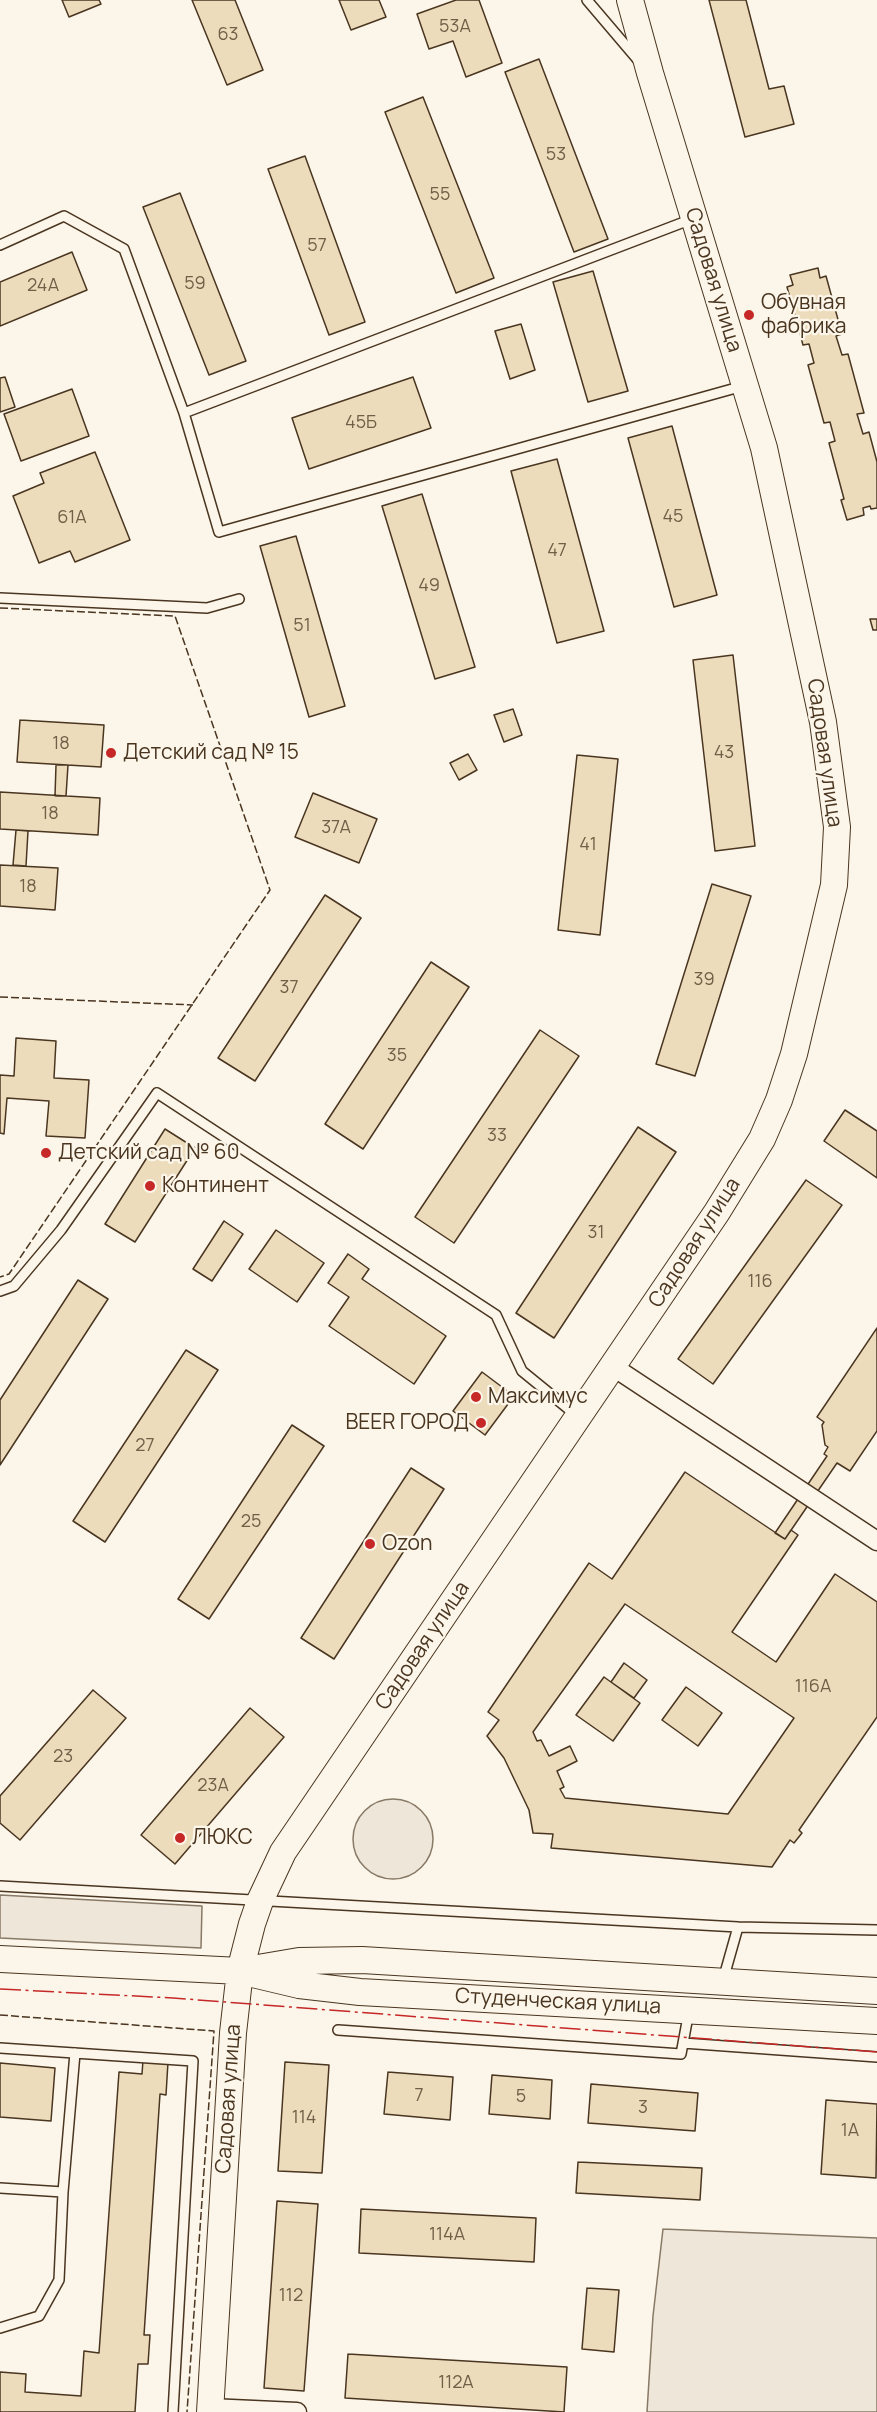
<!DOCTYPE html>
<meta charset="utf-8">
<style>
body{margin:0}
canvas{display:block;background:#fbf6e9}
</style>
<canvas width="877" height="2412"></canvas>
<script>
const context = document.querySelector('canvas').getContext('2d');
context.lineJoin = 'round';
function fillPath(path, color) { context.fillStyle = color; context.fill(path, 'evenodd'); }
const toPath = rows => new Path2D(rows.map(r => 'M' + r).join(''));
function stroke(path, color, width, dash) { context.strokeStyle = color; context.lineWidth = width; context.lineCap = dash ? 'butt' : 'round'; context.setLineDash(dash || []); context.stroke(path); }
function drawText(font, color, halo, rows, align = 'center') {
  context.font = font + ' Manrope,sans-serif'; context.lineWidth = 4.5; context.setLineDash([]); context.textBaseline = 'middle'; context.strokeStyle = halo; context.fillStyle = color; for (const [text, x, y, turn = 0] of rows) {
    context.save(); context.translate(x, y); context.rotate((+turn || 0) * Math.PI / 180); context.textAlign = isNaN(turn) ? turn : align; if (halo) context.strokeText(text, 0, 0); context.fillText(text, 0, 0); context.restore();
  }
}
const green = toPath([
 '353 1839a40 40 0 1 1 80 0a40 40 0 1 1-80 0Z',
 [0,1895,202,1906,201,1948,0,1938,0,1895],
 [663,2229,877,2238,877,2412,647,2412,653,2316,663,2229]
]);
const building = toPath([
 [62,0,99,0,101,4,69,17,62,0],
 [192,0,235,0,263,70,227,85,192,0],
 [339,0,379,0,386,17,351,30,339,0],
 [456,0,479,0,502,63,466,77,453,41,429,49,417,14,456,0],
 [709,0,746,0,769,89,784,86,794,124,745,137,709,0],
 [539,59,608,239,574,252,505,72,539,59],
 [423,97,494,278,456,293,385,112,423,97],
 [305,156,365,322,329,335,268,169,305,156],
 [180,193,246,361,209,375,143,207,180,193],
 [72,252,87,290,0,326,0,282,72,252],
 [818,268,820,278,826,276,842,334,836,336,842,355,848,354,864,413,857,414,863,434,869,432,877,462,877,508,871,509,870,506,863,508,864,515,847,520,841,500,844,499,829,443,835,441,830,422,824,423,808,365,814,363,809,344,803,345,787,287,793,285,790,275,818,268],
 [593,271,628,391,588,402,553,282,593,271],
 [521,324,535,370,510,379,495,331,521,324],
 [5,377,15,407,0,412,0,378,5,377],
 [413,377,431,428,309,469,292,418,413,377],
 [72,389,89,436,21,461,4,414,72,389],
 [672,426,717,595,674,607,628,438,672,426],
 [95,452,130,540,75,562,70,551,39,563,13,496,44,483,40,473,95,452],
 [557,459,604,631,557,643,511,471,557,459],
 [422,494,475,667,435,679,382,506,422,494],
 [296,536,345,706,309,717,260,546,296,536],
 [870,619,877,619,877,630,873,630,870,619],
 [733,655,755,846,715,851,693,660,733,655],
 [513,709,522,735,504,742,494,715,513,709],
 [20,720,104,725,101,767,17,762,20,720],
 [468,754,477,770,459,780,450,763,468,754],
 [577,755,618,759,600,935,558,930,577,755],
 [56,765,68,765,66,796,55,796,56,765],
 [0,792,100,798,98,835,0,829,0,792],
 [313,793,377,819,359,863,295,837,313,793],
 [16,830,28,831,26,866,13,865,16,830],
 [0,865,58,868,55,910,0,906,0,865],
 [712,884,751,896,695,1076,656,1064,712,884],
 [325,895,361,918,255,1081,218,1058,325,895],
 [431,962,469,987,363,1149,325,1124,431,962],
 [540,1030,579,1056,454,1243,415,1217,540,1030],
 [16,1038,56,1041,54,1078,89,1080,85,1138,46,1136,49,1101,7,1098,4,1134,0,1133,0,1075,14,1076,16,1038],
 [845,1110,877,1131,877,1178,824,1141,845,1110],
 [638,1127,676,1152,554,1338,516,1313,638,1127],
 [165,1129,195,1148,135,1242,105,1224,165,1129],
 [806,1180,842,1205,713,1384,678,1359,806,1180],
 [224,1221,243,1234,212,1281,193,1269,224,1221],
 [276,1230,324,1263,297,1302,249,1269,276,1230],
 [348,1254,369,1269,362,1279,446,1336,414,1384,329,1326,349,1297,328,1283,348,1254],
 [78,1280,108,1299,0,1465,0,1400,78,1280],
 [877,1328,877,1431,850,1471,837,1463,785,1539,775,1533,827,1456,824,1454,828,1447,825,1445,822,1425,824,1422,817,1417,877,1328],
 [186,1350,218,1370,105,1542,73,1521,186,1350],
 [482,1372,514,1396,485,1435,453,1411,482,1372],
 [292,1425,324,1446,209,1619,178,1599,292,1425],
 [411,1468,444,1489,334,1659,301,1638,411,1468],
 [685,1472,785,1539,791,1530,798,1535,732,1632,776,1662,835,1574,877,1602,877,1717,799,1830,802,1833,794,1843,790,1840,772,1867,551,1848,553,1834,533,1833,529,1810,504,1758,487,1736,499,1720,488,1712,589,1563,612,1579,685,1472],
 [625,1604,794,1718,728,1814,565,1798,560,1789,564,1787,557,1771,577,1761,570,1746,549,1756,541,1740,537,1741,533,1732,625,1604],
 [624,1663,647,1680,634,1698,611,1682,624,1663],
 [604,1677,640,1703,613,1741,576,1715,604,1677],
 [686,1687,722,1713,698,1746,662,1720,686,1687],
 [93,1690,126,1718,20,1840,0,1823,0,1796,93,1690],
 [250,1708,284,1737,175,1864,141,1835,250,1708],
 [143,2060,168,2062,166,2095,160,2094,144,2335,150,2335,148,2364,138,2364,135,2412,0,2412,0,2372,26,2374,25,2392,81,2396,84,2351,99,2353,119,2072,142,2074,143,2060],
 [285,2062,329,2065,322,2173,278,2171,285,2062],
 [0,2063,55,2068,51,2121,0,2117,0,2063],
 [388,2072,453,2077,450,2120,384,2114,388,2072],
 [492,2075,552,2080,550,2119,489,2114,492,2075],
 [591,2084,698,2093,695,2131,588,2123,591,2084],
 [826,2100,877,2104,876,2178,821,2174,826,2100],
 [578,2162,702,2168,700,2200,576,2193,578,2162],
 [277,2201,318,2204,304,2391,264,2388,277,2201],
 [361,2209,536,2218,534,2262,359,2253,361,2209],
 [587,2288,619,2290,614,2352,582,2349,587,2288],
 [348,2354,567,2367,564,2412,345,2398,348,2354]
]);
const lane = toPath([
 [587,0,638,60],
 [0,245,64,216,124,249,184,413,219,532,743,386],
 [184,413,692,219],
 [0,598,207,608,239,599],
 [0,1291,14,1286,61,1230,157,1093,496,1315,522,1371,576,1415],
 [0,1886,738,1927],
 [723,1980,738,1927,877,1930],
 [338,2030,681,2054,689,2011],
 [683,2043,877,2057],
 [0,2048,193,2061,173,2412],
 [0,2188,63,2192,75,2053],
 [0,2328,39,2316,59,2280,63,2192]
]);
const street = toPath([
 [612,1366,877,1541],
 [210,2408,297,2412]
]);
const secondary = toPath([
 [0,1959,240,1971,299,1985,360,1992,877,2021],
 [252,1969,299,1961,362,1960,877,1991],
 [210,2412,233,2033,240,1971,252,1924,260,1901,283,1852,717,1212,762,1139,779,1100,794,1054,834,885,837,827,823,722,764,448,650,73,630,0]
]);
const fence = toPath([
 [0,608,175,616,270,890,9,1274,0,1277],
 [0,997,193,1005],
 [0,2015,214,2031,187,2412]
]);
const power = toPath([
 [0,1989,173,1998,877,2052]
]);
const markers = [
 [749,315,6,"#c62828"],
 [111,753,6,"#c62828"],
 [46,1153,6,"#c62828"],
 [150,1186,6,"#c62828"],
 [476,1397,6,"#c62828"],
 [481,1423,6,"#c62828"],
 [370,1544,6,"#c62828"],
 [180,1838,6,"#c62828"]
];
const numberNames = [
 ["53А",455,27],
 ["63",228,35],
 ["53",556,155],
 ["55",440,195],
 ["57",317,246],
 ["59",195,284],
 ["24А",43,286],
 ["45Б",361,423],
 ["45",673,517],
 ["61А",72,518],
 ["47",557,551],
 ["49",429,586],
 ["51",302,626],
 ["18",61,744],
 ["43",724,753],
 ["18",50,814],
 ["37А",336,828],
 ["41",588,845],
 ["18",28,887],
 ["39",704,980],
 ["37",289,988],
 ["35",397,1056],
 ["33",497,1136],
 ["31",596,1233],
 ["116",760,1282],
 ["27",145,1446],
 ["25",251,1522],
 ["116А",813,1687],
 ["23",63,1757],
 ["23А",213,1786],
 ["7",419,2096],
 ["5",521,2097],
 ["3",643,2108],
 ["114",304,2118],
 ["1А",850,2131],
 ["114А",447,2235],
 ["112",291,2296],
 ["112А",456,2383]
];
const streetNames = [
 ["Садовая улица",713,280,73],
 ["Садовая улица",824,753,82],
 ["Садовая улица",695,1243,-57],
 ["Садовая улица",423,1646,-56],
 ["Студенческая улица",558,2002,3],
 ["Садовая улица",229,2099,-86]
];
const poiNames = [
 ["Обувная",761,303],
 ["фабрика",761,327],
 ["Детский сад № 15",123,753],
 ["Детский сад № 60",58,1153],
 ["Континент",162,1186],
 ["Максимус",488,1397],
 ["BEER ГОРОД",469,1423,"right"],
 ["Ozon",382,1544],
 ["ЛЮКС",192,1838]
];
fillPath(green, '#ede6d9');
stroke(green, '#887966', 1.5);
fillPath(building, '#ecdcbc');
stroke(building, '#4a3520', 1.5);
stroke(lane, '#4a3520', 12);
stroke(street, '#4a3520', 21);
stroke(secondary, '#4a3520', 28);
stroke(lane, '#fbf6e9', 9);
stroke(street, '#fbf6e9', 18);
stroke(secondary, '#fbf6e9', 26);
stroke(fence, '#4a3520', 1.5, [8, 3]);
stroke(power, '#c62828', 1.5, [21, 4.5, 3, 4.5]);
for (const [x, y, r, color] of markers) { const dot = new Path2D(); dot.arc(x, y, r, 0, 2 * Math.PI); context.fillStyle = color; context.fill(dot); stroke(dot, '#fbf6e9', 2); }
drawText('18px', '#725f47', null, numberNames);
drawText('21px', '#4a3520', '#fbf6e9', streetNames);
drawText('21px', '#4a3520', '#fbf6e9', poiNames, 'left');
</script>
